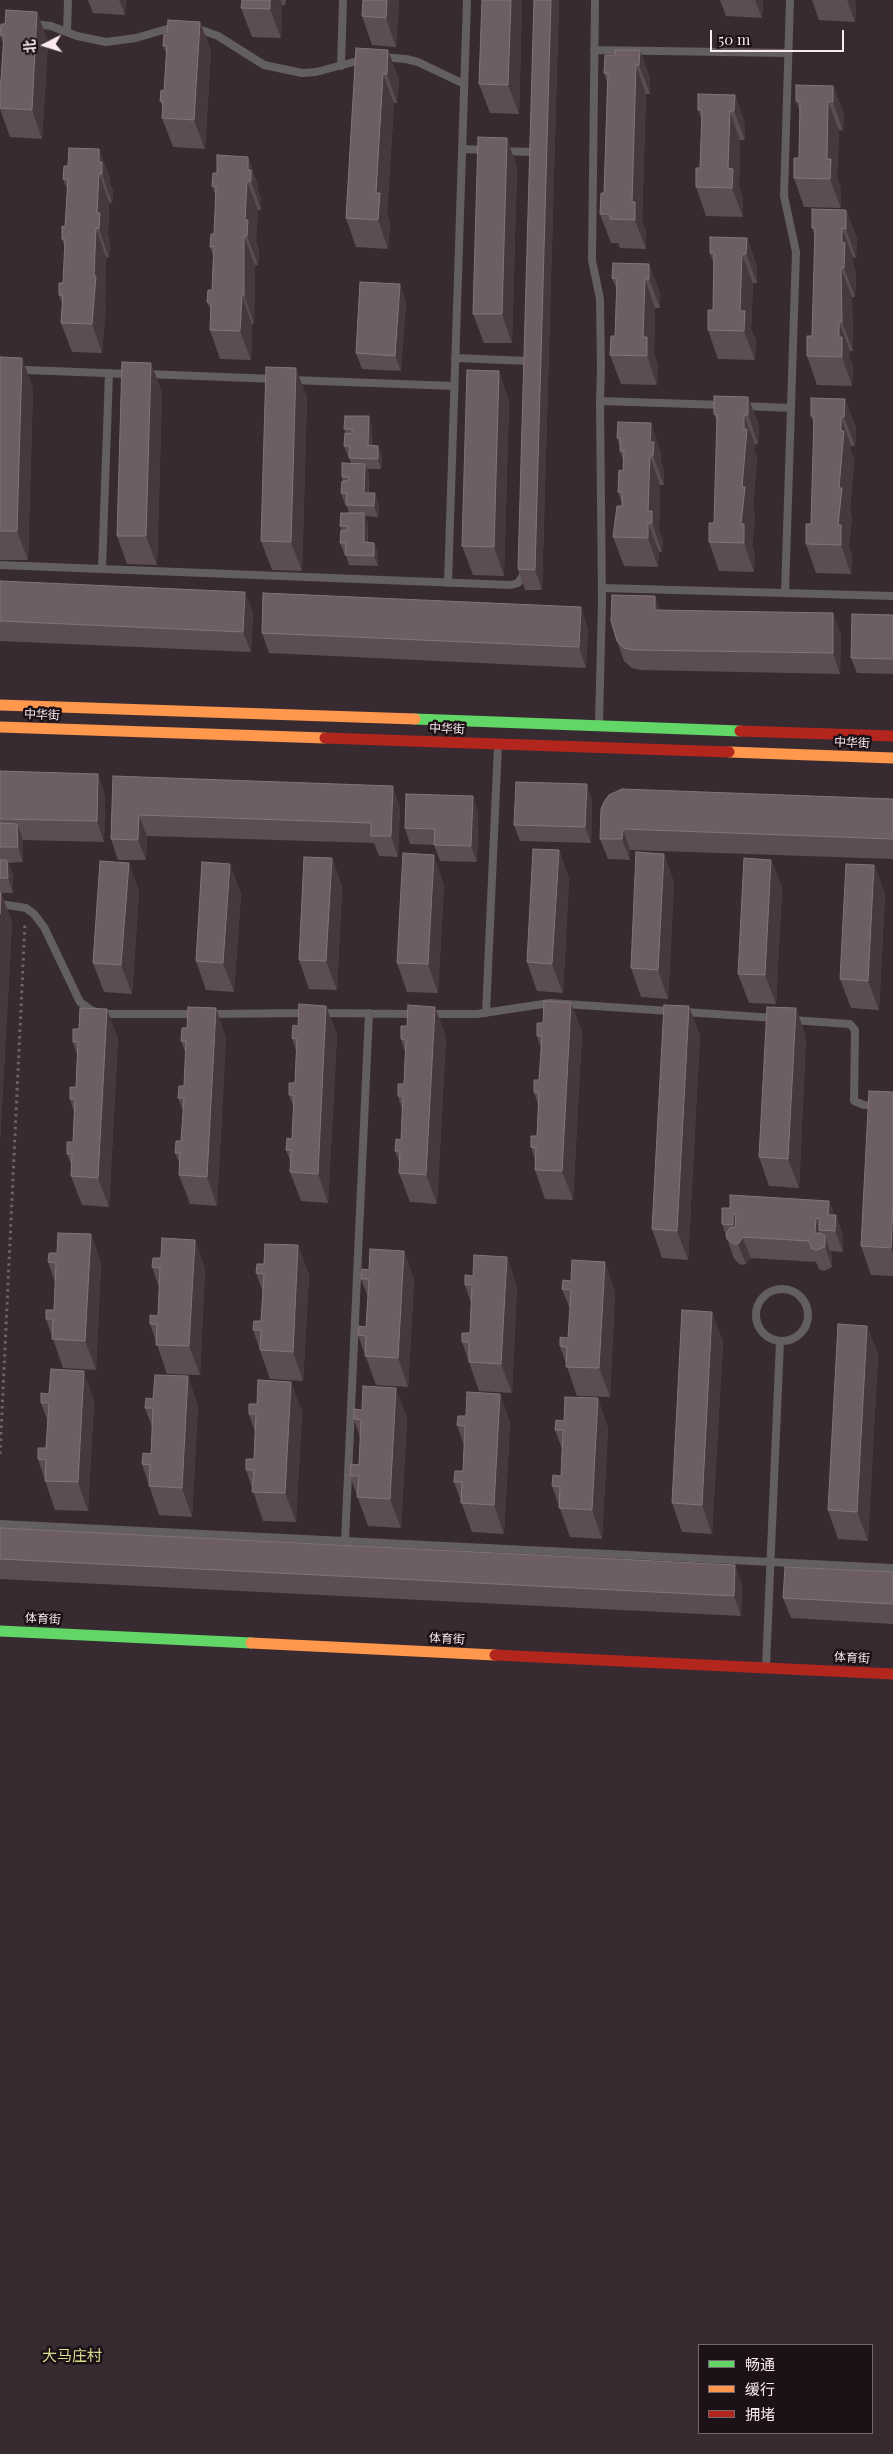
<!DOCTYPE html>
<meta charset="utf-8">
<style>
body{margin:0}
#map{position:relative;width:893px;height:2454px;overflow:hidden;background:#372a30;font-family:"Playfair Display","Noto Sans SC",serif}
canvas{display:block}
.legend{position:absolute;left:698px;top:2344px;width:175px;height:90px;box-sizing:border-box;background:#1c1116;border:1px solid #75676d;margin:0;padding:6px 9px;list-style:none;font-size:15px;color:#fae9f0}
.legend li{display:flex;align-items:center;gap:10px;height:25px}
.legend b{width:25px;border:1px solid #75676d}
.north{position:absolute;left:20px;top:20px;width:50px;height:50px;-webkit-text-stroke:4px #1c1116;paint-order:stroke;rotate:265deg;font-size:14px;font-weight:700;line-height:20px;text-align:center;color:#fae9f0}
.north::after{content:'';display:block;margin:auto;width:18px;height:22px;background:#fae9f0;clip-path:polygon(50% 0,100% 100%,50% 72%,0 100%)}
.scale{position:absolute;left:710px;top:30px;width:134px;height:22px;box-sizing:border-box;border:2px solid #fae9f0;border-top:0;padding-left:6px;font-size:15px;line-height:18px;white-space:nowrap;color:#fae9f0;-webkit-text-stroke:4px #1c1116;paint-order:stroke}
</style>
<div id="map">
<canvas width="893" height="2454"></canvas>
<ul class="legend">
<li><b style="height:6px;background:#63d668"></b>畅通</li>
<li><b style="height:6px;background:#ff974d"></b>缓行</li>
<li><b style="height:6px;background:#b3261e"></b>拥堵</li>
</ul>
<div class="north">北</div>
<div class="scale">50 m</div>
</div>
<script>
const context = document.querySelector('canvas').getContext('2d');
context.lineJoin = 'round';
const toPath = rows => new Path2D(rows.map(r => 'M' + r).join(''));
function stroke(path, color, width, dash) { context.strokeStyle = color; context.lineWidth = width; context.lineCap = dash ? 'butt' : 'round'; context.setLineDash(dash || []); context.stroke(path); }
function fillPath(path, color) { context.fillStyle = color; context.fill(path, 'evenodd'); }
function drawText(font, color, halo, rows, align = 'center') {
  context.font = font + ' "Playfair Display","Noto Sans SC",serif'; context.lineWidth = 5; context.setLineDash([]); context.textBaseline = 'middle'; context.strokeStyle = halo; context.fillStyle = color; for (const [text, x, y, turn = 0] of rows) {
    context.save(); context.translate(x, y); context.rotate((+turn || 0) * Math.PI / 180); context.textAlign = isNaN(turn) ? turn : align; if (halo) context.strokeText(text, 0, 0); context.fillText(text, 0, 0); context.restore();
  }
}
const path = toPath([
 [0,1454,25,923]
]);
const lane = toPath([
 [595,1,592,260,600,299,601,368,600,401,602,601,599,724],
 [34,24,51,26,77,36,106,42,136,38,177,26],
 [196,28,218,36,264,65,302,73,316,72,365,59],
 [67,32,68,0],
 [594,50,788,53],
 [381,57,406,59,418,62,464,84],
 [341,66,343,0],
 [462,149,487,150],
 [501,151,534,152],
 [455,358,528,361],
 [0,369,130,374],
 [147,374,275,379],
 [292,380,454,386],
 [600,401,723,405],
 [742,406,791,408],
 [0,565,511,585,518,583,523,575,523,570],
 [102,569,109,373],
 [448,583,467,0],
 [602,588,893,596],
 [785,593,796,252,784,196,790,0],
 [0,904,26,908,34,914,44,927,80,1002,91,1010,103,1014,196,1014],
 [320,1013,416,1014],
 [486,1013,498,745],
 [208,1014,309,1013],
 [428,1014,477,1014,550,1003,775,1018],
 [791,1020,850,1024,855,1030,854,1101,864,1105,893,1106],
 '756 1315a26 26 0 1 1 52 0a26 26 0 1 1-52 0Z',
 [0,1524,893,1568],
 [345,1541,369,1013],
 [766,1666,780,1341]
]);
const fast = toPath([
 [415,719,740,731],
 [0,1631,251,1643]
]);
const slow = toPath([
 [0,705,415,719],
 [0,727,325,738],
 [729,752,893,758],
 [251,1643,495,1655]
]);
const jam = toPath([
 [740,731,893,736],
 [325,738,729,752],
 [495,1655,893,1674]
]);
const wall = toPath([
 [88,0,126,0,125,15,93,13],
 [242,0,286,0,285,5,282,5,281,38,252,37,241,8],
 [363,0,399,0,396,47,372,45,362,16],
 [482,0,522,0,519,114,490,113,479,84],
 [534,0,559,0,542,590,525,590,518,569],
 [720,0,763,0,762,18,726,16],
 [812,0,855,0,856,3,855,22,819,20],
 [200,22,211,51,205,149,173,147,162,118,163,108,160,101,164,91,166,53,163,46,167,35],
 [5,24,48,41,42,139,10,137,0,109,0,80,1,80,3,44,0,35],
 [356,48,399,79,397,103,394,103,387,214,390,222,388,249,356,247,346,218],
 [640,50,650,79,650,94,646,94,642,222,646,231,646,249,620,248,618,243,611,243,600,214,604,193,607,82,604,73,615,55],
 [833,86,844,115,843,131,839,130,837,177,841,188,841,208,804,207,794,178,799,158,800,112,796,101],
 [735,95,745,124,745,140,740,140,739,187,743,198,743,217,706,216,696,187,700,168,702,121,698,110],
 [507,138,517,167,512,343,484,343,473,314],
 [99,149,110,178,110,183,113,191,112,203,109,202,108,235,110,242,109,258,106,257,105,301,106,305,102,353,72,352,61,323,62,304,59,295,63,283,65,248,62,239,65,227,67,189,63,179,68,166],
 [248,157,258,186,258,190,261,199,261,210,258,210,256,242,259,249,258,265,255,265,254,324,252,324,251,360,220,359,210,330,211,311,207,302,212,290,213,255,210,247,214,234,216,197,212,186,217,173],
 [846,210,857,239,856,258,853,257,853,264,856,272,855,297,852,297,853,351,850,351,850,358,853,366,852,386,817,385,807,356,812,336,815,236,812,228],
 [747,238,757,267,757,283,753,283,751,329,756,340,755,360,718,359,708,330,713,310,714,264,710,253],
 [649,264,660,293,660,308,655,308,654,354,658,366,657,385,621,384,610,355,615,336,617,290,612,278],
 [406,300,401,371,362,369,356,353],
 [0,357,33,387,28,560,0,560],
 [162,392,157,565,127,564,117,536],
 [307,397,302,571,272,570,261,541],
 [748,397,759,426,758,444,755,444,754,450,757,458,753,509,755,516,752,546,755,553,754,572,719,571,709,542,714,523,717,422,714,414],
 [845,399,856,428,855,446,851,446,851,452,854,460,850,511,852,517,849,547,852,554,851,574,816,573,806,544,811,524,814,424,811,416],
 [509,400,504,576,473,575,462,546],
 [618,422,661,452,661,463,664,471,664,485,660,485,659,531,663,540,662,552,659,552,658,567,624,566,613,537,622,506,622,503,618,492,623,471,623,460,620,451,620,446,617,438],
 [372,427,372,445,378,446,382,456,381,469,367,469,369,474,369,493,379,504,378,517,365,516,368,524,368,543,374,543,378,553,378,566,349,565,345,553,344,553,340,543,342,530,340,526,349,513,346,504,345,504,341,493,343,481,342,477,351,463,349,456,348,456,344,446,346,433,344,429],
 [0,581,253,612,251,652,0,641],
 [660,610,841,634,840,674,641,670,632,668,624,661,617,641],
 [893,615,893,674,857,673,851,658],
 [588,628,586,668,269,653,262,633],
 [0,771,105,794,104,842,23,840,23,862,8,863,13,875,13,893,1,893,12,922,0,1141],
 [113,776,400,807,398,857,379,856,374,843,147,836,146,860,118,860,111,839],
 [893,799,893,859,630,850,630,860,608,859,600,839,601,809],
 [592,800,591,843,520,841,514,825],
 [478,812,477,862,440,861,434,845,410,844,405,828],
 [559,850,569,879,563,993,537,991,527,962],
 [664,854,674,883,668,999,641,997,631,968],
 [332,858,342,887,337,990,309,989,299,960],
 [771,860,782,888,776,1004,749,1003,738,974],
 [129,863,139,892,132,994,104,992,93,963],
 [874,865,885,894,879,1010,851,1008,840,979],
 [444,884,438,993,407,992,397,963],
 [241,893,234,992,206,990,196,961],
 [571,1003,582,1032,573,1200,545,1199,535,1170,535,1160,531,1147,537,1136,538,1105,534,1092,539,1080,541,1048,537,1036,543,1023],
 [326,1006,337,1035,328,1203,301,1201,290,1172,291,1163,286,1150,292,1139,294,1108,289,1095,295,1083,296,1051,292,1038,298,1026],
 [796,1008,806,1037,799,1188,769,1186,759,1157],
 [700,1035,688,1260,662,1258,652,1229],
 [446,1036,437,1204,410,1202,399,1173,400,1164,395,1151,401,1140,402,1109,398,1096,404,1084,405,1052,401,1039],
 [226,1037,217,1206,190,1204,179,1175,180,1165,175,1153,181,1141,183,1110,178,1098,184,1086,186,1054,181,1041],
 [118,1038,109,1207,82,1205,71,1176,72,1167,67,1154,73,1142,74,1112,70,1099,76,1087,77,1055,73,1042],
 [893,1092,893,1276,871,1275,861,1246],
 [829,1201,834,1215,836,1215,843,1236,843,1252,830,1251,832,1257,832,1267,824,1271,819,1269,816,1262,751,1258,746,1264,741,1265,734,1259,722,1224,730,1208],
 [91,1234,101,1263,96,1370,63,1368,46,1319,54,1310,55,1282,48,1262,57,1253],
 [195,1240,205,1269,200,1375,167,1374,150,1324,158,1316,159,1287,152,1267,161,1258],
 [404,1251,414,1280,408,1387,376,1385,358,1335,366,1327,368,1297,361,1279,369,1270],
 [256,1273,309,1274,303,1381,270,1379,253,1330,261,1321,263,1292],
 [465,1285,517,1286,512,1393,479,1391,462,1342,470,1333,471,1303],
 [562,1289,615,1291,610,1397,577,1396,560,1346,568,1338,570,1309],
 [867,1326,878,1355,868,1541,838,1539,828,1510],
 [723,1341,712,1534,682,1532,672,1503],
 [500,1394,510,1423,504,1534,472,1532,454,1482,463,1471,464,1445,457,1425,466,1416],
 [94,1400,88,1511,55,1510,38,1459,46,1448,48,1422,41,1403],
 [198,1405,192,1517,159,1515,142,1464,151,1454,152,1427,145,1408],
 [302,1411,296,1522,263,1521,246,1470,254,1459,255,1432,249,1414],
 [407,1417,401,1528,368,1526,350,1476,359,1465,360,1438,354,1419],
 [608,1427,602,1539,570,1537,552,1486,561,1476,562,1449,555,1430],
 [0,1528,735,1565,742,1585,741,1616,0,1579],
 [893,1572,893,1624,791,1618,783,1598]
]);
const shadedWall = toPath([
 [119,0,126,0,125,15],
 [270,0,281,0,282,5,281,38,270,9],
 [387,0,399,0,396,47,386,18],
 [511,0,522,0,519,114,508,85],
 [551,0,559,0,542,590,535,570],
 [755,0,763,0,762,18],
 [847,0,855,0,856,3,855,22],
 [37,12,48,41,42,139,32,110],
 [200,22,211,51,205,149,194,120],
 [388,50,399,79,397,103,387,74],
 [640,50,650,79,650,94,639,65],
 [636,65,646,94,642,222,646,231,646,249,635,220,632,202],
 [383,74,394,103,387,214,390,222,388,249,378,220,376,193],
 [833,86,844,115,843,131,833,102],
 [735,95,745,124,745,140,734,111],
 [828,101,839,130,837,177,841,188,841,208,830,179,827,159],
 [730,111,740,140,739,187,743,198,743,217,732,188,728,168],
 [507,138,517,167,512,343,502,314],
 [99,149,110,178,110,183,113,191,112,203,102,174,99,162],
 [248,157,258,186,258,190,261,199,261,210,251,181,248,170],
 [99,173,109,202,108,235,110,242,109,258,99,229,97,213],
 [247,181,258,210,256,242,259,249,258,265,247,236,245,220],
 [846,210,857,239,856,258,846,229],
 [96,228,106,257,105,301,106,305,102,353,92,324],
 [842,228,853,257,853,264,856,272,855,297,844,268,842,242],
 [244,236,255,265,254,324,244,295],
 [747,238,757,267,757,283,746,254],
 [742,254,753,283,751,329,756,340,755,360,744,331,740,311],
 [649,264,660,293,660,308,649,279],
 [841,268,852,297,853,351,842,322],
 [645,279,655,308,654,354,658,366,657,385,647,356,643,337],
 [400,284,406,300,401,371,395,356],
 [242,295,252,324,251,360,240,331],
 [839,322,850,351,850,358,853,366,852,386,842,357,839,337],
 [22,358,33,387,28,560,17,531],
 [151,363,162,392,157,565,146,536],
 [296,368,307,397,302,571,291,542],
 [499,371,509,400,504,576,494,547],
 [748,397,759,426,758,444,748,415],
 [845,399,856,428,855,446,844,417],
 [744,415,755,444,754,450,757,458,753,509,755,516,752,546,755,553,754,572,744,543,741,524],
 [369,416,372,427,371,456,368,445],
 [841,417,851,446,851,452,854,460,850,511,852,517,849,547,852,554,851,574,841,545,838,525],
 [651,423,661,452,661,463,664,471,664,485,653,456,650,442],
 [378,446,382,456,381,469,378,459],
 [650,456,660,485,659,531,663,540,662,552,648,511],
 [365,464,369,474,368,503,364,493],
 [375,493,379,504,378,517,374,506],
 [364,513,368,524,367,553,364,542],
 [648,523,659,552,658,567,648,538],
 [374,543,378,553,378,566,374,556],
 [245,592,253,612,251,652,243,632],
 [655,596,663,617,655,610],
 [581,607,588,628,586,668,579,647],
 [833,613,841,634,840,674,833,653],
 [98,774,105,794,104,842,97,821],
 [587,784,592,800,591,843,585,827],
 [393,786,400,807,398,857,391,836],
 [473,796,478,812,477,862,471,846],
 [139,815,147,836,146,860,138,840],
 [17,824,23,840,23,862,18,847],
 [623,829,630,850,630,860,622,839],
 [559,850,569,879,563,993,552,964],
 [664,854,674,883,668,999,658,970],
 [434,855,444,884,438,993,428,964],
 [332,858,342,887,337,990,326,961],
 [7,860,13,875,13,893,8,878],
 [771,860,782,888,776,1004,765,975],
 [129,863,139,892,132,994,121,965],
 [230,864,241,893,234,992,223,963],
 [874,865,885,894,879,1010,868,981],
 [1,893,12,922,0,1141,0,914],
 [571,1003,582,1032,573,1200,562,1171],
 [326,1006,337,1035,328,1203,318,1174],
 [689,1006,700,1035,688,1260,677,1231],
 [435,1007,446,1036,437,1204,426,1175],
 [216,1008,226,1037,217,1206,207,1177],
 [796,1008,806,1037,799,1188,788,1159],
 [107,1009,118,1038,109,1207,98,1178],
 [829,1201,836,1220,836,1215,843,1236,843,1252,835,1231,828,1215],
 [893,1205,893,1254,891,1248],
 [733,1214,751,1258,746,1264,738,1244,739,1242,733,1225],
 [816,1218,820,1231,819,1230,823,1240,815,1233],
 [91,1234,101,1263,96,1370,85,1341],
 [825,1236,832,1257,832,1267,825,1247],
 [195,1240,205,1269,200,1375,189,1346],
 [298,1245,309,1274,303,1381,293,1352],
 [404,1251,414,1280,408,1387,398,1358],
 [507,1257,517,1286,512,1393,501,1364],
 [605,1262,615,1291,610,1397,599,1368],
 [712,1312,723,1341,712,1534,702,1505],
 [867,1326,878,1355,868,1541,857,1512],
 [84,1371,94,1400,88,1511,78,1482],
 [188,1376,198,1405,192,1517,182,1488],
 [291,1382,302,1411,296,1522,285,1493],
 [396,1388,407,1417,401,1528,390,1499],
 [500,1394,510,1423,504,1534,494,1505],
 [598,1398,608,1427,602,1539,592,1510],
 [735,1565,742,1585,741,1616,734,1596]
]);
const building = toPath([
 [242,0,270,0,270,9,241,8,242,0],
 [363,0,387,0,386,18,362,16,363,0],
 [482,0,511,0,508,85,479,84,482,0],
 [534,0,551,0,535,570,518,569,534,0],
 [6,10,37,12,32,110,0,108,0,80,1,80,4,35,0,35,1,24,5,24,6,10],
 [168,20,200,22,194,120,162,118,163,101,160,101,161,90,164,91,167,46,163,46,164,34,167,35,168,20],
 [356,48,388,50,387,74,383,74,376,193,380,193,378,220,346,218,356,48],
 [615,50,640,50,639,65,636,65,632,202,635,202,635,220,610,219,610,214,600,214,601,193,604,193,608,74,604,73,605,55,615,55,615,50],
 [796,85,833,86,833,102,828,101,827,159,831,159,830,179,794,178,794,158,799,158,800,101,796,101,796,85],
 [698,94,735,95,734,111,730,111,728,168,733,169,732,188,696,187,696,168,700,168,702,110,698,110,698,94],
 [478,137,507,138,502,314,473,314,478,137],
 [69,148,99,149,99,162,102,162,102,174,99,173,97,213,100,213,99,229,96,228,94,276,96,276,92,324,61,323,63,295,59,295,59,283,63,283,65,239,62,239,62,226,65,227,68,179,63,179,64,166,68,166,69,148],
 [217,155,248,157,248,170,251,170,251,181,247,181,245,220,248,220,247,236,244,236,244,295,242,295,240,331,210,330,211,303,207,302,208,290,212,290,214,246,210,247,211,234,214,234,216,187,212,186,213,173,217,173,217,155],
 [812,209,846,210,846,229,842,228,842,242,845,243,844,268,841,268,842,322,839,322,839,337,842,337,842,357,807,356,807,336,812,336,815,228,812,228,812,209],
 [710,237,747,238,746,254,742,254,740,311,745,311,744,331,708,330,708,310,713,310,714,253,710,253,710,237],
 [613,263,649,264,649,279,645,279,643,337,647,337,647,356,610,355,611,336,615,336,617,279,612,278,613,263],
 [360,282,400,284,395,356,356,353,360,282],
 [0,357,22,358,17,531,0,531,0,357],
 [122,362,151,363,146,536,117,536,122,362],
 [266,367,296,368,291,542,261,541,266,367],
 [467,370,499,371,494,547,462,546,467,370],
 [714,396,748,397,748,415,744,415,744,429,747,429,742,487,745,487,741,524,744,524,744,543,709,542,709,523,714,523,717,415,714,414,714,396],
 [811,398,845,399,844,417,841,417,841,431,844,431,839,488,842,488,838,525,841,525,841,545,806,544,806,524,811,524,814,416,811,416,811,398],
 [345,416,369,416,368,445,378,446,378,459,349,458,350,446,344,446,345,433,352,434,352,429,344,429,345,416],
 [618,422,651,423,650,442,654,442,653,456,650,456,648,511,652,511,652,523,648,523,648,538,613,537,617,506,622,506,622,492,618,492,619,470,623,471,624,451,620,451,620,438,617,438,618,422],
 [342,463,365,464,364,493,375,493,374,506,346,505,347,493,341,493,342,481,348,481,349,477,342,477,342,463],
 [341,513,364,513,364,542,374,543,374,556,345,555,346,543,340,543,341,530,347,531,348,526,340,526,341,513],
 [0,581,245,592,243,632,0,621,0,581],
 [263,593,581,607,579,647,262,633,263,593],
 [612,595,655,596,655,610,833,613,833,653,634,650,624,648,617,641,611,621,612,595],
 [852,614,893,615,893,659,851,658,852,614],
 [0,771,98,774,97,821,0,819,0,771],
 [113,776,393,786,391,836,371,836,371,823,139,815,138,840,111,839,113,776],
 [516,782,587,784,585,827,514,825,516,782],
 [622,789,893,799,893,839,623,829,622,839,600,839,601,809,604,802,609,795,622,789],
 [406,794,473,796,471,846,434,845,435,829,405,828,406,794],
 [0,823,17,824,18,847,0,847,0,823],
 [533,849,559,850,552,964,527,962,533,849],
 [636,852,664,854,658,970,631,968,636,852],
 [403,853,434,855,428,964,397,963,403,853],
 [304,857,332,858,326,961,299,960,304,857],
 [744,858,771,860,765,975,738,974,744,858],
 [0,860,7,860,8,878,0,878,0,860],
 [100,861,129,863,121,965,93,963,100,861],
 [202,862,230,864,223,963,196,961,202,862],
 [846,864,874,865,868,981,840,979,846,864],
 [0,893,1,893,0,914,0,893],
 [544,1001,571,1003,562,1171,535,1170,536,1148,531,1147,531,1136,537,1136,539,1093,534,1092,534,1080,539,1080,542,1036,537,1036,537,1023,543,1023,544,1001],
 [299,1004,326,1006,318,1174,290,1172,291,1150,286,1150,287,1138,292,1139,294,1095,289,1095,289,1083,295,1083,297,1039,292,1038,293,1025,298,1026,299,1004],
 [408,1005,435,1007,426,1175,399,1173,400,1151,395,1151,396,1139,401,1140,403,1096,398,1096,398,1084,404,1084,406,1040,401,1039,401,1026,407,1026,408,1005],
 [664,1005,689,1006,677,1231,652,1229,664,1005],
 [188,1007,216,1008,207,1177,179,1175,180,1153,175,1153,176,1141,181,1141,184,1098,178,1098,179,1086,184,1086,186,1041,181,1041,182,1028,187,1028,188,1007],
 [767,1007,796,1008,788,1159,759,1157,767,1007],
 [80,1008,107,1009,98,1178,71,1176,72,1154,67,1154,67,1142,73,1142,75,1099,70,1099,70,1087,76,1087,78,1042,73,1042,73,1029,79,1029,80,1008],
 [869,1091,893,1092,893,1205,891,1248,861,1246,869,1091],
 [730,1195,829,1201,828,1215,836,1215,835,1231,819,1230,820,1219,816,1218,815,1233,820,1233,825,1236,825,1247,816,1250,812,1249,809,1241,743,1237,738,1244,734,1244,727,1239,726,1234,730,1228,735,1227,736,1214,733,1214,733,1225,722,1224,722,1208,730,1208,730,1195],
 [58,1233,91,1234,85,1341,52,1339,53,1319,46,1319,46,1310,54,1310,56,1263,48,1262,49,1253,57,1253,58,1233],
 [162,1238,195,1240,189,1346,156,1345,157,1324,150,1324,150,1315,158,1316,160,1268,152,1267,153,1258,161,1258,162,1238],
 [265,1244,298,1245,293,1352,260,1350,261,1330,253,1330,254,1321,261,1321,264,1274,256,1273,257,1264,264,1264,265,1244],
 [370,1249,404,1251,398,1358,365,1356,366,1336,358,1335,359,1326,366,1327,369,1279,361,1279,362,1269,369,1270,370,1249],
 [474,1255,507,1257,501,1364,469,1362,469,1342,462,1342,462,1333,470,1333,472,1285,465,1285,465,1275,473,1276,474,1255],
 [572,1260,605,1262,599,1368,566,1367,567,1347,560,1346,560,1337,568,1338,571,1290,562,1289,563,1280,571,1281,572,1260],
 [682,1310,712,1312,702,1505,672,1503,682,1310],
 [838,1324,867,1326,857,1512,828,1510,838,1324],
 [51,1369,84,1371,78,1482,45,1481,46,1460,38,1459,38,1448,46,1448,49,1403,41,1403,41,1393,49,1394,51,1369],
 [155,1375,188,1376,182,1488,149,1486,150,1465,142,1464,143,1453,151,1454,153,1408,145,1408,146,1398,153,1399,155,1375],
 [258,1380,291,1382,285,1493,252,1492,254,1470,246,1470,246,1459,254,1459,256,1414,249,1414,249,1404,257,1404,258,1380],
 [363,1386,396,1388,390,1499,357,1497,359,1476,350,1476,351,1464,359,1465,361,1420,354,1419,354,1409,362,1410,363,1386],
 [467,1392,500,1394,494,1505,461,1503,462,1482,454,1482,455,1471,463,1471,465,1426,457,1425,458,1416,466,1416,467,1392],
 [565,1397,598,1398,592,1510,559,1508,560,1487,552,1486,553,1475,561,1476,563,1430,555,1430,556,1420,564,1421,565,1397],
 [0,1528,735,1565,734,1596,0,1559,0,1528],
 [785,1567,893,1572,893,1604,783,1598,785,1567]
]);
const streetNames = [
 ["中华街",42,715,2],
 ["中华街",447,729,2],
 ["中华街",852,743,2],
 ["体育街",43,1619,3],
 ["体育街",447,1639,3],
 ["体育街",852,1658,3]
];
const quarterNames = [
 ["大马庄村",72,2356]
];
stroke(path, '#6c6668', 3, [2.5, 4]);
stroke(lane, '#635e60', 8);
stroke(fast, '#63d668', 11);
stroke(slow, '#ff974d', 11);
stroke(jam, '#b3261e', 11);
fillPath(wall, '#5c4d54');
fillPath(shadedWall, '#46383e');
fillPath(building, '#6d5e65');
stroke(building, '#83737a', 1);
drawText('12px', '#fae9f0', '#1c1116', streetNames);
drawText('15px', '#d8df91', '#1c1116', quarterNames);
</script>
